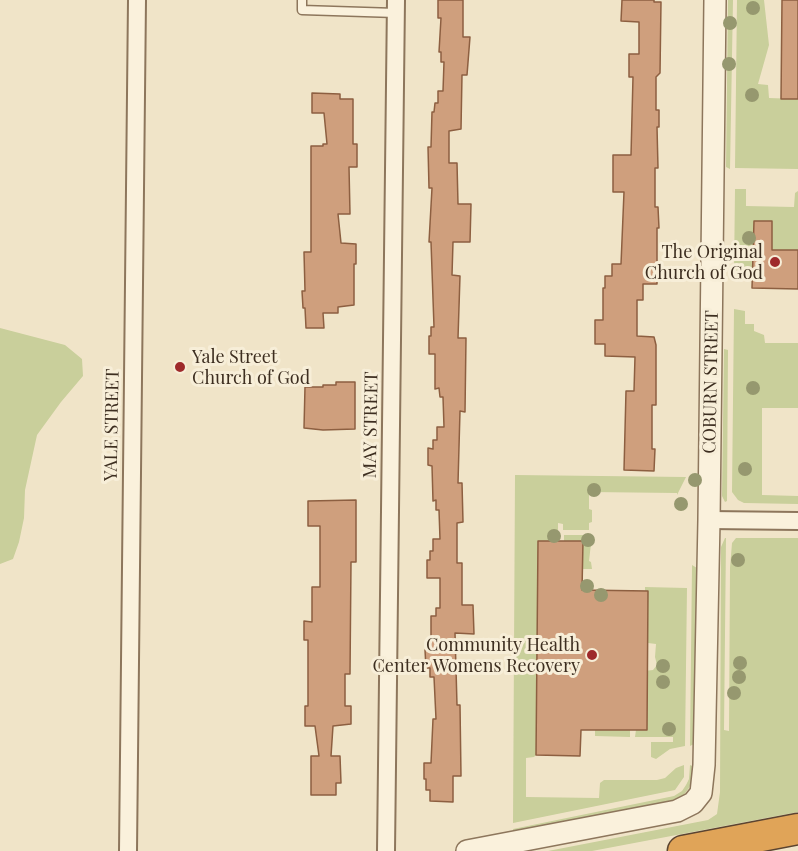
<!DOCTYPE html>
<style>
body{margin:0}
canvas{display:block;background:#f0e4c8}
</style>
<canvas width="798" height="851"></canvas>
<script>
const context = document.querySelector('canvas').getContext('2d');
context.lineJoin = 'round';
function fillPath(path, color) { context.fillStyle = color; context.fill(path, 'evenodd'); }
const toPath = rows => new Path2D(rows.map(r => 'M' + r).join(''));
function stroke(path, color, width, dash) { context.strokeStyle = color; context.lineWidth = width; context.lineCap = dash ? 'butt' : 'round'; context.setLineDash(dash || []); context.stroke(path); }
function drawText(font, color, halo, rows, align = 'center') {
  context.font = font + ' "Playfair Display",serif'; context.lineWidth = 6; context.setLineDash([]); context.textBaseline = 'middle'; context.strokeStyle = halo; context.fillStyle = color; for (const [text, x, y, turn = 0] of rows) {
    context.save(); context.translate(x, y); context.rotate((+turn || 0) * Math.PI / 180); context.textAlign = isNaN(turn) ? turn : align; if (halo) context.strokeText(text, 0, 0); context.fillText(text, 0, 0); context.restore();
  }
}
const green = toPath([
 [728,0,733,0,730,169,726,167],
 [737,0,764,0,769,45,758,84,768,85,769,98,798,99,798,169,735,168],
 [735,189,746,189,746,206,794,207,795,193,798,191,798,250,753,250,752,273,734,273],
 [734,309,745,311,745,324,754,324,754,331,764,335,765,343,798,343,798,408,762,408,762,495,798,496,798,504,744,503,738,500,732,492],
 [0,328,65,345,82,359,83,376,61,402,37,435,25,490,24,518,19,542,13,559,0,564],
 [724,349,728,350,727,501,725,502,722,496],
 [515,475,686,477,677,495,677,493,589,492,589,509,592,510,592,522,589,523,589,530,563,530,563,524,558,523,558,541,538,541,536,755,534,757,526,758,526,797,599,798,600,783,604,780,657,780,665,778,676,768,684,765,684,777,675,790,513,823],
 [564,535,592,535,589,561,591,562,592,569,583,569,583,541,564,541],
 [725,538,726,538,724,730,729,731,730,568,732,543,736,538,798,538,798,812,592,851,548,851,708,820,717,814,720,792,721,547],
 [692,565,697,568,694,744,690,746],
 [645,587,687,588,685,746,670,749,656,759,651,757,651,742,673,742,673,737,635,737,644,671,653,670,657,665,655,657,656,644,648,643,648,591,645,591],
 [595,726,630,730,630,737,595,736],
 [690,765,694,767,693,779,689,788,683,796,672,801,513,833,513,829,674,796,682,791,686,785,689,779]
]);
const building = toPath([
 [438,0,463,0,463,37,470,37,467,75,462,75,461,129,449,131,449,163,457,163,458,204,471,204,470,242,453,242,452,275,460,276,458,338,466,338,465,412,460,411,458,483,462,483,463,522,457,523,457,563,462,563,462,605,473,605,474,634,455,633,457,705,460,705,461,776,453,776,453,802,430,801,430,790,426,790,426,779,424,779,424,763,431,763,433,719,436,719,434,677,430,677,430,668,426,668,425,650,431,650,431,616,436,616,436,608,440,608,440,578,427,578,427,560,430,560,430,551,433,551,433,539,440,539,439,510,436,510,436,500,433,501,432,466,428,465,428,448,433,449,433,440,437,440,437,427,444,427,443,397,440,397,439,388,435,389,435,354,429,354,429,336,431,336,431,327,434,327,431,242,429,242,432,188,429,188,428,147,431,147,432,112,434,112,435,103,438,103,438,91,443,91,444,62,441,62,441,52,439,52,441,18,438,18,438,0],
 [622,0,654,0,654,2,661,2,660,73,656,77,656,110,659,110,659,127,657,127,658,168,655,168,655,207,658,207,659,228,657,228,657,284,643,284,643,300,637,300,637,336,654,337,656,345,656,405,652,405,652,449,655,449,654,471,624,470,626,391,634,391,635,357,605,356,605,344,595,344,595,320,603,320,603,288,605,288,605,276,612,276,612,264,621,264,624,192,613,192,613,155,631,155,633,77,629,77,629,54,639,54,639,22,621,21,622,0],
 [782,0,798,0,798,99,781,99,782,0],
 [312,93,340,94,340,99,353,99,353,144,357,144,357,167,349,167,350,214,338,214,341,243,356,244,356,264,354,264,354,305,338,307,338,313,323,313,324,328,306,328,305,308,303,308,302,291,305,291,304,252,311,252,311,146,323,146,323,144,327,144,324,113,312,113,312,93],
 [754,221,772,221,772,250,798,250,798,289,752,288,754,221],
 [336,382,355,382,355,429,323,430,304,428,305,387,323,387,323,385,336,385,336,382],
 [356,500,356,562,351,562,350,674,345,674,345,706,351,706,351,724,333,726,331,756,340,756,341,783,336,783,336,795,311,795,311,756,319,756,315,726,305,726,305,706,308,706,308,640,304,640,304,621,312,622,312,587,320,587,320,526,308,526,308,501,356,500],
 [538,541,583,541,582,590,648,591,647,730,581,730,580,756,536,755,538,541]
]);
const service = toPath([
 [302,0,302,10,396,13]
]);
const minor = toPath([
 [709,520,798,521],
 [128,851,137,0],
 [386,851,396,0]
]);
const tertiary = toPath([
 [467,851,677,811,693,803,701,793,704,765,709,520,715,0]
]);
const motorway = toPath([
 [683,851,798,829]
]);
const trees = [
 [753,8],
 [730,23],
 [729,64],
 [752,95],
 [749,238],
 [753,388],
 [745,469],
 [695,480],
 [594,490],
 [681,504],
 [554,536],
 [588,540],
 [738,560],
 [587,586],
 [601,595],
 [740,663],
 [663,666],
 [739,677],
 [663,682],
 [734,693],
 [669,729]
];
const markers = [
 [775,262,6,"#9e2a2b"],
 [180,367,6,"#9e2a2b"],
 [592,655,6,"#9e2a2b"]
];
const poiNames = [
 ["The Original",763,252],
 ["Church of God",763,273],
 ["Yale Street",192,357,"left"],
 ["Church of God",192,378,"left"],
 ["Community Health",580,645],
 ["Center Womens Recovery",580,666]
];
const streetNames = [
 ["COBURN STREET",711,382,-89],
 ["YALE STREET",112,425,-89],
 ["MAY STREET",371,425,-89]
];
fillPath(green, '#c9cf9b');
fillPath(building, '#cf9f7d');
stroke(building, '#8d5f41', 1.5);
stroke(service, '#8d765c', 11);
stroke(minor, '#8d765c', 20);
stroke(tertiary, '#8d765c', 24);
stroke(motorway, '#5b4430', 33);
stroke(service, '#faf1dc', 8);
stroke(minor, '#faf1dc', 16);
stroke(tertiary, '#faf1dc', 21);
stroke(motorway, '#e0a458', 30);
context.fillStyle = '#96986f';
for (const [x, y] of trees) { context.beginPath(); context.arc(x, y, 7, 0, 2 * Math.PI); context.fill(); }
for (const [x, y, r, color] of markers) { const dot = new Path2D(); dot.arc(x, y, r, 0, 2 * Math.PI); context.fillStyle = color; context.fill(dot); stroke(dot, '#f7eed8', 2); }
drawText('18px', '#3d2e20', '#f7eed8', poiNames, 'right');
drawText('18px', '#3d2e20', '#f7eed8', streetNames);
</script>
